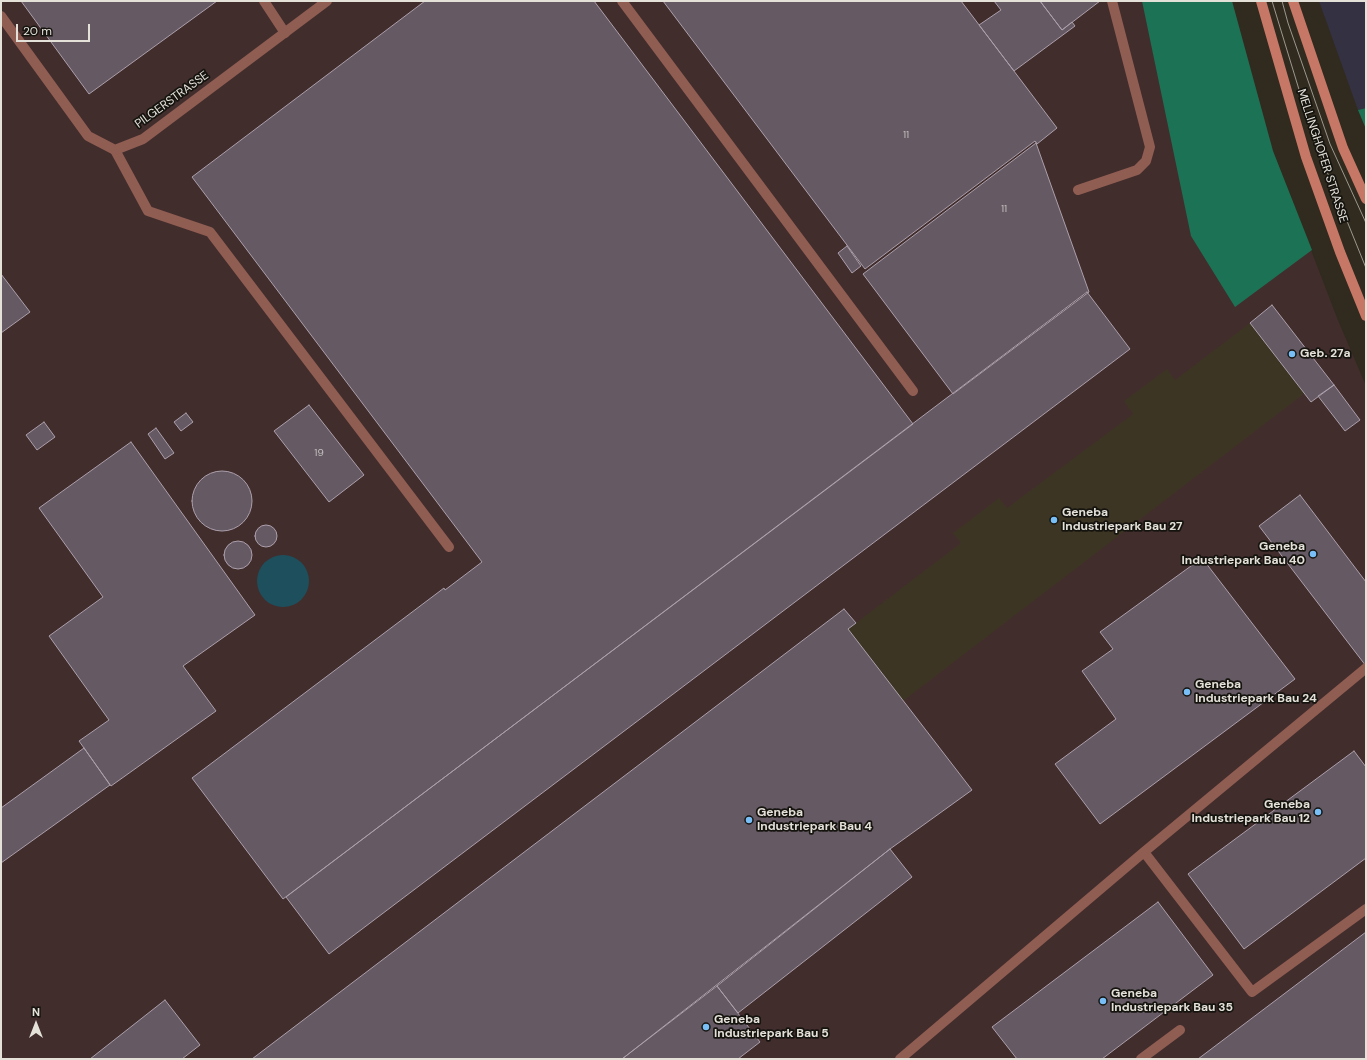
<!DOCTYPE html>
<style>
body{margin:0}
#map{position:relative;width:1367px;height:1060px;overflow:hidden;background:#312b1f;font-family:"DM Sans",sans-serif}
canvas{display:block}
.frame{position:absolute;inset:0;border:2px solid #e4e1d9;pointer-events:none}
.north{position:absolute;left:16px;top:1004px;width:40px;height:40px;-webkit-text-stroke:3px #16140f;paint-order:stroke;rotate:0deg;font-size:11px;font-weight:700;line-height:16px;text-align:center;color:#e4e1d9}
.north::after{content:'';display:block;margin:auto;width:14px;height:18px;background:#e4e1d9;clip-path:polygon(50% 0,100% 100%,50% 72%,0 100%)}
.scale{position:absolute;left:16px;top:24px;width:74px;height:18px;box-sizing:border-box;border:2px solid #e4e1d9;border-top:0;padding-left:5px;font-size:12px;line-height:14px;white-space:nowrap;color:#e4e1d9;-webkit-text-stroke:3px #16140f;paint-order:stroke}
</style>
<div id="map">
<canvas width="1367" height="1060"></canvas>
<div class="frame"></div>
<div class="north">N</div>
<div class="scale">20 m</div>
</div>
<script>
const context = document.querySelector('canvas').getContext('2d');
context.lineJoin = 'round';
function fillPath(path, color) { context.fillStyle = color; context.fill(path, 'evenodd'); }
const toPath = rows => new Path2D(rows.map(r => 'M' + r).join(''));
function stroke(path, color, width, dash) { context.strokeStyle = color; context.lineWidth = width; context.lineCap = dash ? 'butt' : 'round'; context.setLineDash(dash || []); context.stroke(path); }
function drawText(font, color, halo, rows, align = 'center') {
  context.font = font + ' "DM Sans",sans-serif'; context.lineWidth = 3.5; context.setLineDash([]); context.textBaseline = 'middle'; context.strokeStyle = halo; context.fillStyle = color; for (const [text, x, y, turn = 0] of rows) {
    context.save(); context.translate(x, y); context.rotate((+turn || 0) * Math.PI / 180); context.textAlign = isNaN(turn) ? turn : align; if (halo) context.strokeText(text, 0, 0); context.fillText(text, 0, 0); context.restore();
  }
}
const commercial = toPath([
 [1319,1,1366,1,1366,108,1358,110]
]);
const industrial = toPath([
 [1,1,1232,1,1273,151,1337,318,1366,386,1366,1059,1,1059]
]);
const built = toPath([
 [1250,323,1305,393,903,701,848,629,961,543,953,533,999,498,1007,508,1133,414,1124,401,1167,369,1175,380]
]);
const forest = toPath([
 [1142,1,1232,1,1273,151,1312,250,1235,307,1191,236],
 [1366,108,1366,129,1358,110]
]);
const water = toPath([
 '257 581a26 26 0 1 1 52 0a26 26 0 1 1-52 0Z'
]);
const building = toPath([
 [21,1,217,1,89,94,21,1],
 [425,1,594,1,913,424,283,899,192,778,444,588,445,590,482,562,192,177,425,1],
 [663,1,961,1,1057,128,1037,144,1035,141,865,269,663,1],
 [994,1,1040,1,1062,30,1072,22,1075,26,1014,71,979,25,1001,10,994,1],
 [1040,1,1100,1,1062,30,1040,1],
 [1036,143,1089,292,953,394,863,274,1036,143],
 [847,246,861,266,852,273,838,253,847,246],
 [1,274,30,312,1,333,1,274],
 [1087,292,1130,349,329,954,286,897,1087,292],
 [1272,305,1334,385,1311,402,1250,323,1272,305],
 [1334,385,1360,420,1345,431,1318,396,1334,385],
 [309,405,364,475,329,502,274,431,309,405],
 [186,413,193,422,181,431,174,422,186,413],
 [44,422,55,437,37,450,26,435,44,422],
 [156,428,174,453,165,459,148,434,156,428],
 [131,442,255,615,183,666,216,711,111,786,79,741,109,720,49,636,103,597,39,508,131,442],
 '192 501a30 30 0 1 1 60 0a30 30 0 1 1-60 0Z',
 [1300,495,1366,582,1366,666,1259,526,1300,495],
 '255 536a11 11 0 1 1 22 0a11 11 0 1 1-22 0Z',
 '224 555a14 14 0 1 1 28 0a14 14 0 1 1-28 0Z',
 [1202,558,1295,679,1100,824,1055,764,1116,719,1082,671,1113,649,1100,632,1202,558],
 [844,609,856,623,848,629,972,790,890,849,622,1059,252,1059,844,609],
 [84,748,110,785,1,863,1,808,84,748],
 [1354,751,1366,767,1366,858,1244,949,1188,874,1354,751],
 [890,849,912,877,738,1013,717,986,890,849],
 [1158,902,1213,975,1102,1059,1017,1059,992,1027,1158,902],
 [1366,932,1366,1059,1198,1059,1366,932],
 [717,986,760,1042,738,1059,622,1059,717,986],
 [165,1000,200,1045,182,1059,90,1059,165,1000]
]);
const service = toPath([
 [264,1,285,33],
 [115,150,148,211,210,232,449,547],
 [1078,190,1137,170,1146,161,1150,147,1112,1],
 [1144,852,1252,992,1366,909],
 [900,1059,1144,852,1366,668],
 [1141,1059,1180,1030]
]);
const minor = toPath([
 [622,1,913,391],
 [1,16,88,136,115,150,143,139,327,1]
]);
const secondary = toPath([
 [1261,1,1306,157,1340,252,1366,316],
 [1293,1,1343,148,1366,199]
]);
const tram = toPath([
 [1272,1,1315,142,1366,268],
 [1282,1,1288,23,1330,144,1366,223]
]);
const markers = [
 [1292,354,4,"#78bff7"],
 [1054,520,4,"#78bff7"],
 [1313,554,4,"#78bff7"],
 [1187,692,4,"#78bff7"],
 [1318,812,4,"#78bff7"],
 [749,820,4,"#78bff7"],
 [1103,1001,4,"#78bff7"],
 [706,1027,4,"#78bff7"]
];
const numberNames = [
 ["11",906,135],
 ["11",1004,209],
 ["19",319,453]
];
const streetNames = [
 ["PILGERSTRASSE",172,100,-36],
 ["MELLINGHOFER STRASSE",1322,156,72]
];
const poiNames = [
 ["Geb. 27a",1300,354],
 ["Geneba",1062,513],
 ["Industriepark Bau 27",1062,527],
 ["Geneba",1305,547,"right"],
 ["Industriepark Bau 40",1305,561,"right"],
 ["Geneba",1195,685],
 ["Industriepark Bau 24",1195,699],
 ["Geneba",1310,805,"right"],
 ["Industriepark Bau 12",1310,819,"right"],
 ["Geneba",757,813],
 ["Industriepark Bau 4",757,827],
 ["Geneba",1111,994],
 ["Industriepark Bau 35",1111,1008],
 ["Geneba",714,1020],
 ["Industriepark Bau 5",714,1034]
];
fillPath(commercial, '#333142');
fillPath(industrial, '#422d2d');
fillPath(built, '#3d3523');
fillPath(forest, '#1c7254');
fillPath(water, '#1e4f5c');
fillPath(building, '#655a64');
stroke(building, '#ab9fab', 1);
stroke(service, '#905d52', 10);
stroke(minor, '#905d52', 10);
stroke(secondary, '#c77766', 10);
stroke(tram, '#9c988f', 1);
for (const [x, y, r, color] of markers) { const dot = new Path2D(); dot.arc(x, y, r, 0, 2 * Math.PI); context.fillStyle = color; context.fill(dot); stroke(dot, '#16140f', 1.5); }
drawText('10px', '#c4bfbc', null, numberNames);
drawText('12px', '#e4e1d9', '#16140f', streetNames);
drawText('bold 12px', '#e4e1d9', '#16140f', poiNames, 'left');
</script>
